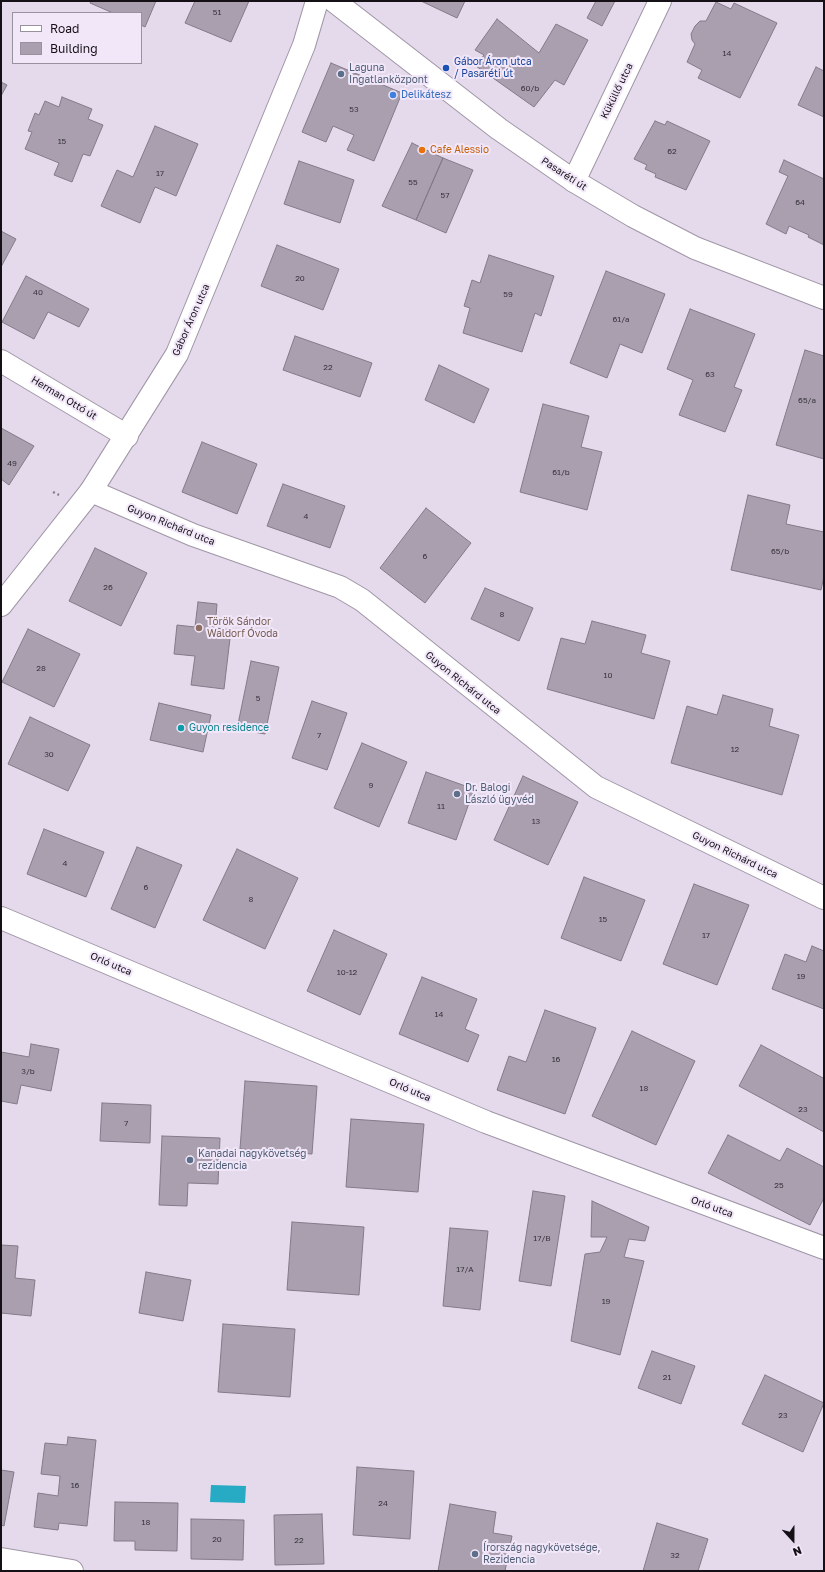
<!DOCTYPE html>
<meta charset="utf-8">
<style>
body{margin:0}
#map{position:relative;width:825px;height:1572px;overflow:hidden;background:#e5daec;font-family:"Golos Text",sans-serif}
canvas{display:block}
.frame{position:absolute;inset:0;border:2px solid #141016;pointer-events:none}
.legend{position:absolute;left:12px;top:12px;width:130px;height:52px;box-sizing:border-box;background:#f2e7f9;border:1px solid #99919e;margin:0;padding:5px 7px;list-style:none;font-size:12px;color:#141016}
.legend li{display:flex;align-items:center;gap:8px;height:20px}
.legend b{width:20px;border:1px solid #99919e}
.north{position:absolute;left:773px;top:1520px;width:40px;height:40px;-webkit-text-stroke:3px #f2e7f9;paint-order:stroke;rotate:159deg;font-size:11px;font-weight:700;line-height:16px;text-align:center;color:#141016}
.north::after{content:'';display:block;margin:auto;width:14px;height:18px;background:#141016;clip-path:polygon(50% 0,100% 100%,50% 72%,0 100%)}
</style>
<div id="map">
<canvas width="825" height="1572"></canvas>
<div class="frame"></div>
<ul class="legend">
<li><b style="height:5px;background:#fff"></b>Road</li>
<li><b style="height:11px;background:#a99faf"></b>Building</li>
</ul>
<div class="north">N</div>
</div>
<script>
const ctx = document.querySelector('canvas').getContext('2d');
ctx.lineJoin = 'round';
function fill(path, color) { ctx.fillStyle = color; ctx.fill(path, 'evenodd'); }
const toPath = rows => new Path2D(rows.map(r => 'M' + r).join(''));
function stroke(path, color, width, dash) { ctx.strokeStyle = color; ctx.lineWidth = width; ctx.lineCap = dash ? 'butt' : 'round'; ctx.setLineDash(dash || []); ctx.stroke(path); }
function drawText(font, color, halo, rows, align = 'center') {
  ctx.font = font + ' "Golos Text",sans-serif'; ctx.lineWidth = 4; ctx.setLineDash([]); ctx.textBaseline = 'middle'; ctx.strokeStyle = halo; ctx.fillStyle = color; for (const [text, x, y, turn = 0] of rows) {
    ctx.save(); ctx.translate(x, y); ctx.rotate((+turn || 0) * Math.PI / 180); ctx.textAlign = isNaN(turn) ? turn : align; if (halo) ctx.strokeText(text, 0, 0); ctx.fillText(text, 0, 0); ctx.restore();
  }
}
fill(toPath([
 [211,1485,246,1486,245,1503,210,1502]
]), '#27aac3');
const building = toPath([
 [91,1,156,1,145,27,141,25,141,13,113,13,90,3,91,1],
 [195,1,249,1,231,42,185,23,195,1],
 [421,1,465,1,457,18,421,1],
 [596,1,615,1,602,26,587,18,596,1],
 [716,2,731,9,734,3,777,23,740,98,698,78,702,70,687,62,695,44,692,40,691,34,695,26,700,21,706,21,716,2],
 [497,19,539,53,556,24,588,40,564,85,555,80,534,107,476,66,484,55,475,50,497,19],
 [331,63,402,93,374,161,347,150,354,135,333,126,326,142,302,132,331,63],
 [816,67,824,71,824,117,798,105,816,67],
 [1,82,7,85,1,96,1,82],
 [62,97,92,109,88,119,103,125,90,156,83,154,72,182,54,175,59,163,25,149,32,132,28,131,35,113,39,115,45,101,59,107,62,97],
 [655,121,665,125,667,121,710,141,686,190,655,177,656,174,645,169,647,165,634,159,655,121],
 [155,126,198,144,176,196,155,187,140,223,101,206,117,170,133,177,155,126],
 [412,143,443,158,416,220,382,206,412,143],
 [443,158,473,170,446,233,416,220,443,158],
 [784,160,824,179,824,245,808,237,809,235,789,226,786,234,766,224,788,176,779,172,784,160],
 [299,161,354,180,340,223,284,204,299,161],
 [1,231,16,239,1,267,1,231],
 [277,245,339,269,323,310,261,286,277,245],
 [489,255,554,276,541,316,535,313,522,352,463,333,470,308,464,306,472,280,480,283,489,255],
 [606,271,665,294,642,353,620,344,607,378,570,363,606,271],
 [26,276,89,309,79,327,48,312,34,339,2,322,26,276],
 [690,309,755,334,734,387,742,390,725,432,679,415,693,380,667,369,690,309],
 [295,336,372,363,360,397,283,370,295,336],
 [805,350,824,356,824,459,776,445,805,350],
 [439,365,489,389,474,423,425,400,439,365],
 [543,404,589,416,581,447,602,452,587,510,520,492,543,404],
 [1,428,34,446,9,485,1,479,1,428],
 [202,442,257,464,237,514,182,492,202,442],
 [283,484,345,506,330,548,267,526,283,484],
 [748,495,790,505,786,524,824,532,824,576,821,590,731,570,748,495],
 [426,508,471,543,425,603,380,568,426,508],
 [95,548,147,573,121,626,69,601,95,548],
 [485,588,533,608,519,641,471,619,485,588],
 [198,602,217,604,215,628,231,630,224,689,191,685,195,656,174,654,177,625,195,627,198,602],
 [592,621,646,635,641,653,670,661,654,719,547,689,561,638,585,644,592,621],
 [28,629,80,654,54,707,2,682,28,629],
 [251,661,279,667,265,734,237,729,251,661],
 [723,695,773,709,769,726,799,735,782,795,671,763,687,706,717,715,723,695],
 [312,701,347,713,327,770,292,758,312,701],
 [159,703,211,715,203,752,150,740,159,703],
 [30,717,90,745,68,791,8,764,30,717],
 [362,743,407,762,379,827,334,808,362,743],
 [426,772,474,789,456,840,408,823,426,772],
 [523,776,578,802,548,865,494,840,523,776],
 [44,829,104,852,86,897,27,874,44,829],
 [137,847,182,865,155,928,111,909,137,847],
 [237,849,298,878,265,949,203,920,237,849],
 [584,877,645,900,621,961,561,938,584,877],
 [694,884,749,905,717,985,663,964,694,884],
 [334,930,387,954,360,1015,307,991,334,930],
 [812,946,824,951,824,1009,772,989,785,954,806,962,812,946],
 [422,977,477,999,465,1029,479,1035,468,1062,399,1034,422,977],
 [545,1010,596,1028,565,1114,497,1090,509,1056,526,1062,545,1010],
 [632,1031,695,1061,656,1145,592,1116,632,1031],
 [31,1044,59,1049,51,1091,21,1085,17,1104,1,1101,1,1052,29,1057,31,1044],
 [761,1045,823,1078,824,1076,824,1132,739,1086,761,1045],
 [245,1081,317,1086,312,1154,240,1149,245,1081],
 [102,1103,151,1105,150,1143,100,1141,102,1103],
 [351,1119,424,1124,418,1192,346,1187,351,1119],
 [728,1135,780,1161,787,1148,824,1167,824,1198,810,1225,708,1173,728,1135],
 [162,1136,220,1138,218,1184,188,1183,187,1206,159,1205,162,1136],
 [533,1191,565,1196,551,1286,519,1281,533,1191],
 [592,1201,649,1227,645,1241,629,1239,624,1257,644,1261,620,1355,571,1341,585,1254,600,1252,607,1237,591,1237,592,1201],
 [292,1222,364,1227,359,1295,287,1290,292,1222],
 [450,1228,488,1231,480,1310,443,1306,450,1228],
 [1,1245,18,1246,15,1278,35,1280,31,1316,1,1313,1,1245],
 [146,1272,191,1280,183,1321,139,1313,146,1272],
 [223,1324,295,1329,290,1397,218,1392,223,1324],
 [652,1351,695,1366,681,1404,638,1388,652,1351],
 [765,1375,824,1403,803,1452,742,1424,765,1375],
 [68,1437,96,1440,87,1526,59,1523,58,1530,34,1527,38,1493,58,1496,60,1476,41,1474,45,1443,67,1445,68,1437],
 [357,1467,414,1471,410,1539,353,1535,357,1467],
 [1,1470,14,1472,4,1526,1,1525,1,1470],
 [115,1502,178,1503,177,1551,135,1550,135,1541,114,1541,115,1502],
 [450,1504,496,1512,493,1533,512,1536,505,1571,438,1571,450,1504],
 [322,1514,324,1564,275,1565,274,1515,322,1514],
 [191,1519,244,1520,243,1560,191,1559,191,1519],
 [657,1523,708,1539,698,1571,643,1571,657,1523]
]);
fill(building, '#a99faf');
stroke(building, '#837a89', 1);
const minor = toPath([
 [574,181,660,1],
 [1,361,127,436],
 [91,491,193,535,340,587,362,600,596,787,824,898],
 [1,918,486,1122,824,1248],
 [1,1559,72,1571]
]);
const tertiary = toPath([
 [334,1,499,129,574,181,633,216,695,248,824,298],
 [1,605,91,491,177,354,304,45,317,1]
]);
stroke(minor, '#a096a6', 24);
stroke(tertiary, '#a096a6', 24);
stroke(toPath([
 [53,492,59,495]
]), '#857d8a', 2.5, [2, 3]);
stroke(minor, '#fff', 22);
stroke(tertiary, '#fff', 22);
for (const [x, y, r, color] of [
 [446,68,4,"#1a4fb4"],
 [341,74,4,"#5c6f8a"],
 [393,95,4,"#3f7fe0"],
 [422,150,4,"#e8710a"],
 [199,628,4,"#8d6e63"],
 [181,728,4,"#0f9aa8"],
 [457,794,4,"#5c6f8a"],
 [190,1160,4,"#5c6f8a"],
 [475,1554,4,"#5c6f8a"]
]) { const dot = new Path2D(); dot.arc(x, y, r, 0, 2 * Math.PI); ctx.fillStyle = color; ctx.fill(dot); stroke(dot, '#f2e7f9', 1.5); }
drawText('8px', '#39343c', null, [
 ["51",217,12],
 ["14",727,53],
 ["60/b",530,88],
 ["53",354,109],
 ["15",62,141],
 ["62",672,151],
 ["17",160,173],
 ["55",413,182],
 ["57",445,195],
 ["64",800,202],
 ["20",300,278],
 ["40",38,292],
 ["59",508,294],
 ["61/a",621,319],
 ["22",328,367],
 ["63",710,374],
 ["65/a",807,400],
 ["49",12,463],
 ["61/b",561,472],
 ["4",306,516],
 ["65/b",780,551],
 ["6",425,556],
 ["26",108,587],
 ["8",502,614],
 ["28",41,668],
 ["10",608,675],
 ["5",258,698],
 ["7",319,735],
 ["12",735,749],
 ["30",49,754],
 ["9",371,785],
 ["11",441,806],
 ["13",536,821],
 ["4",65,863],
 ["6",146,887],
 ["8",251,899],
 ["15",603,919],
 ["17",706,935],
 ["10-12",347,972],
 ["19",801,976],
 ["14",439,1014],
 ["16",556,1059],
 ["3/b",28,1071],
 ["18",644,1088],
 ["23",803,1109],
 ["7",126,1123],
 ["25",779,1185],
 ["17/B",542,1238],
 ["17/A",465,1269],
 ["19",606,1301],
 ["21",667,1377],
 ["23",783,1415],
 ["16",75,1485],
 ["24",383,1503],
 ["18",146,1522],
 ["20",217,1539],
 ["22",299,1540],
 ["32",675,1555]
]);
drawText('10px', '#164399', '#f2e7f9', [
 ["Gábor Áron utca",454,62],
 ["/ Pasaréti út",454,74]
], 'left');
drawText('10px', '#4e5e75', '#f2e7f9', [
 ["Laguna",349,68],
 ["Ingatlanközpont",349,80],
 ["Dr. Balogi",465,788],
 ["László ügyvéd",465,800],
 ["Kanadai nagykövetség",198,1154],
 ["rezidencia",198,1166],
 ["Írország nagykövetsége,",483,1548],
 ["Rezidencia",483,1560]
], 'left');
drawText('10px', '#141016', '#f2e7f9', [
 ["Küküllő utca",617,91,-64],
 ["Pasaréti út",564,174,33],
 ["Gábor Áron utca",191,320,-66],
 ["Herman Ottó út",64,398,31],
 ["Guyon Richárd utca",171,525,22],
 ["Guyon Richárd utca",463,683,39],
 ["Guyon Richárd utca",735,855,26],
 ["Orló utca",111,964,23],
 ["Orló utca",410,1090,23],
 ["Orló utca",712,1207,20]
]);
drawText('10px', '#366cbe', '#f2e7f9', [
 ["Delikátesz",401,95]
], 'left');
drawText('10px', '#c56008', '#f2e7f9', [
 ["Cafe Alessio",430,150]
], 'left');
drawText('10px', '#785e54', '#f2e7f9', [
 ["Török Sándor",207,622],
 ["Waldorf Óvoda",207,634]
], 'left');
drawText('10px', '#0d838f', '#f2e7f9', [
 ["Guyon residence",189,728]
], 'left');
</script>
